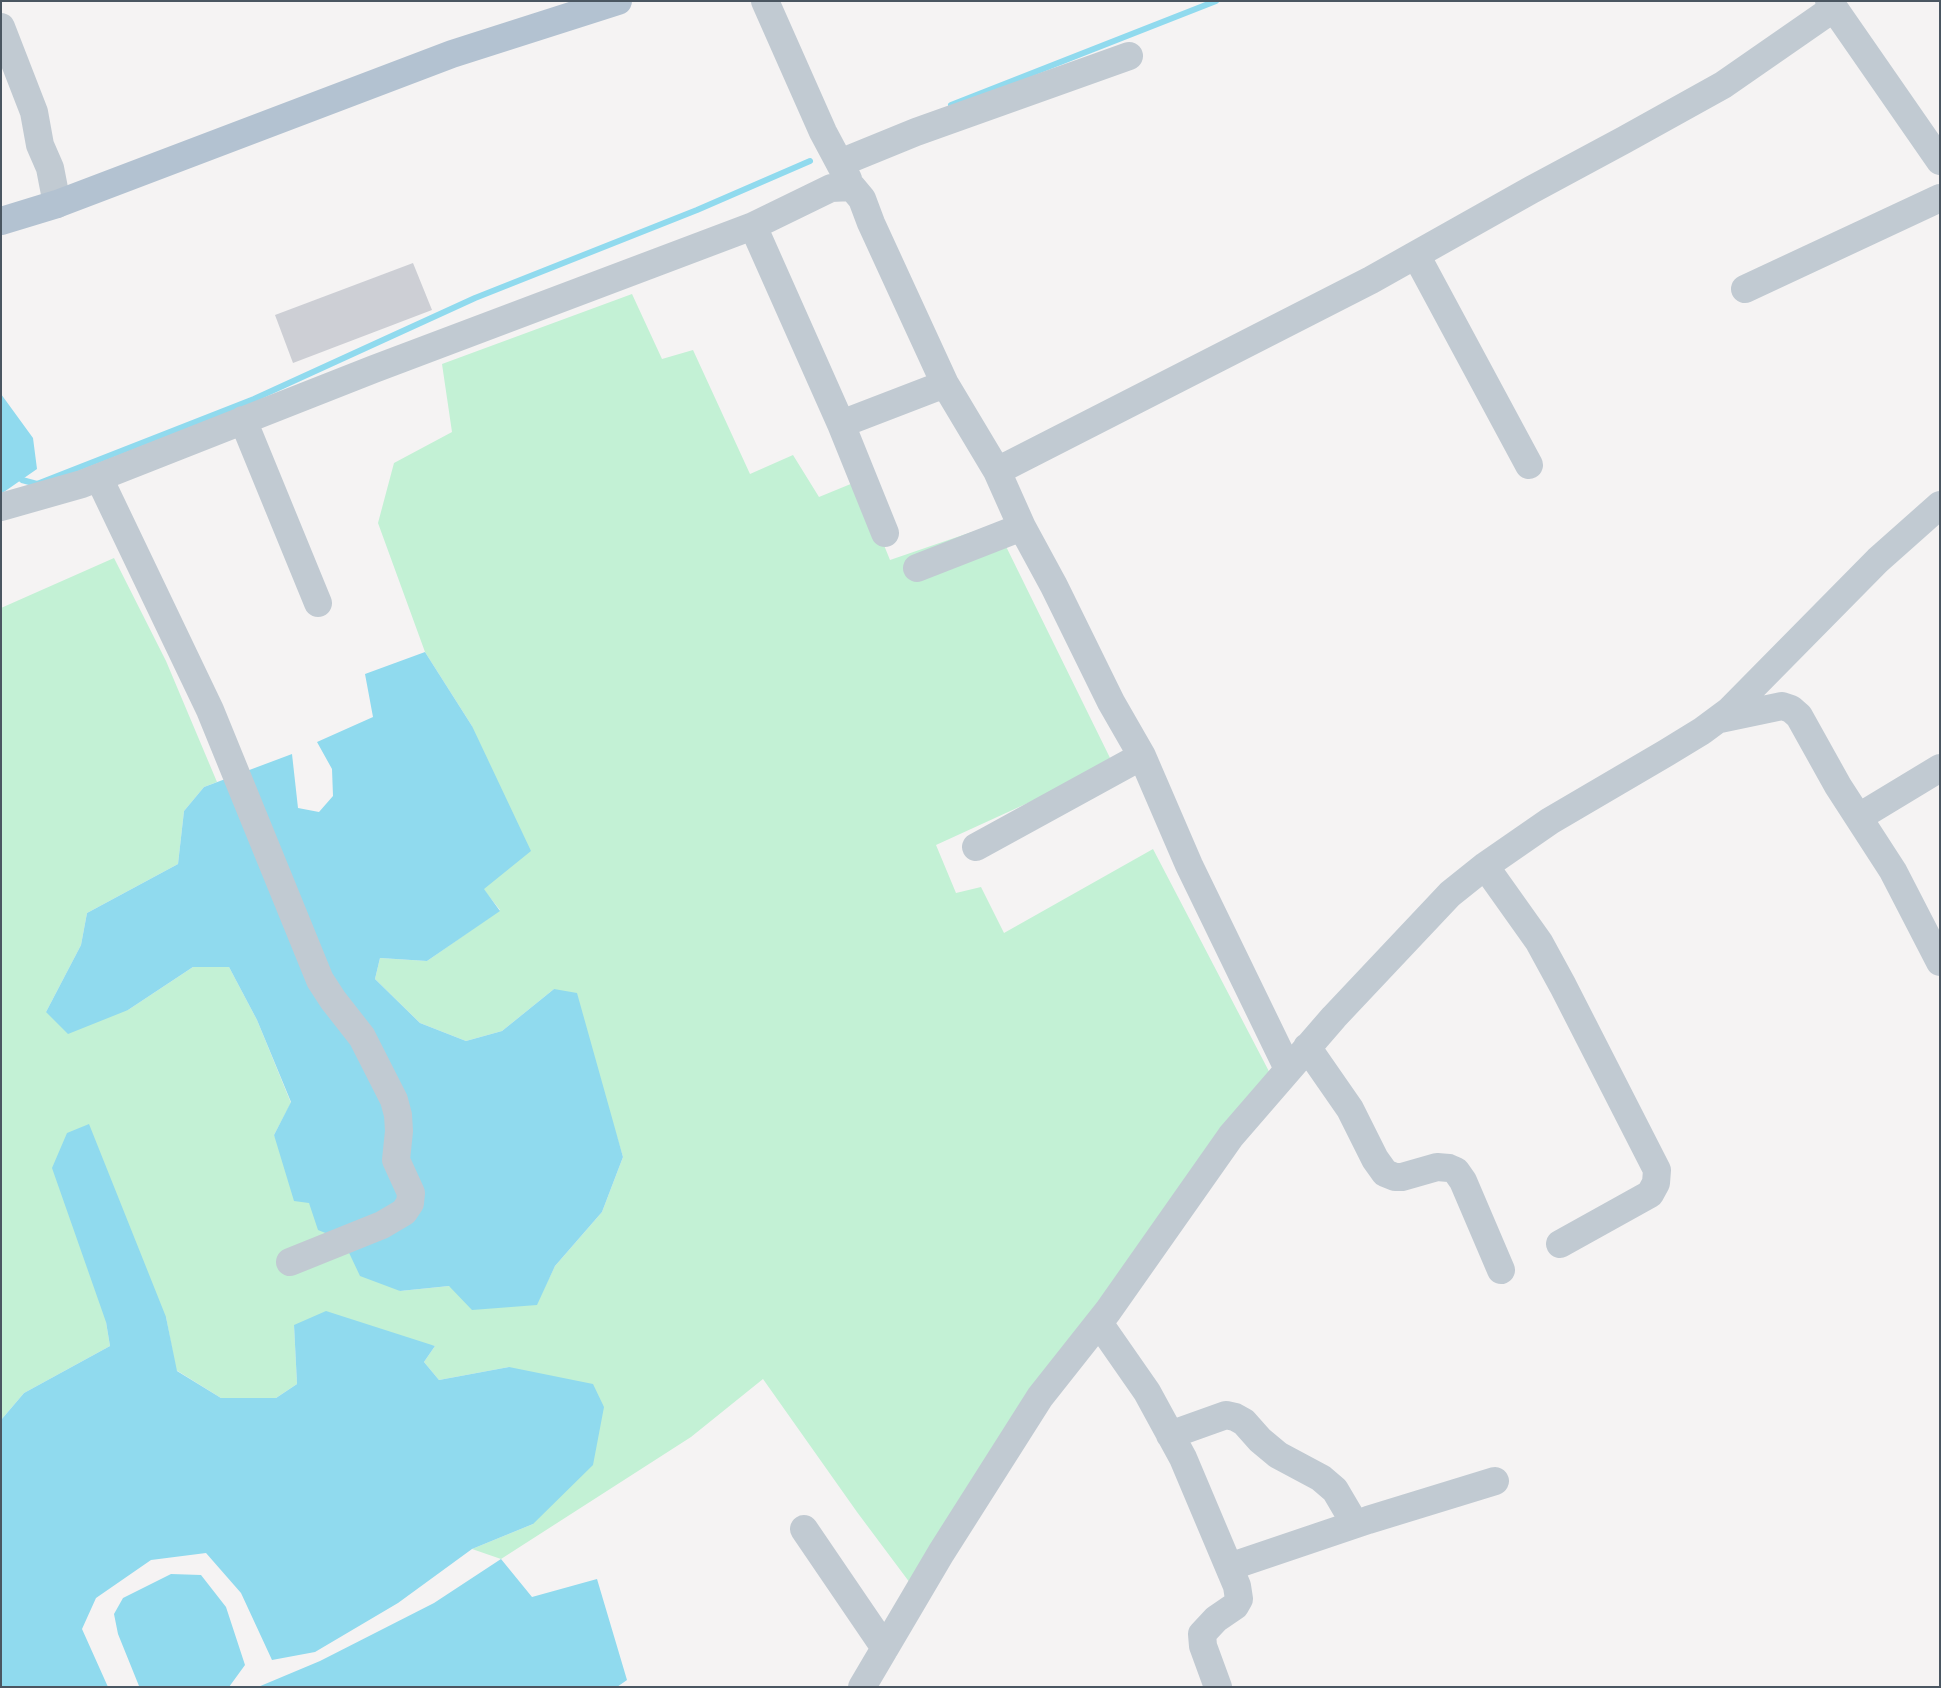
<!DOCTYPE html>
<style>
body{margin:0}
#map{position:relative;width:1941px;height:1688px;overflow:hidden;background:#f5f3f3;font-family:"PT Sans Narrow",sans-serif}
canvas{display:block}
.frame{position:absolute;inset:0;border:2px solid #4a5661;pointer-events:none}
</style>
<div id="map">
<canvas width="1941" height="1688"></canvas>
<div class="frame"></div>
</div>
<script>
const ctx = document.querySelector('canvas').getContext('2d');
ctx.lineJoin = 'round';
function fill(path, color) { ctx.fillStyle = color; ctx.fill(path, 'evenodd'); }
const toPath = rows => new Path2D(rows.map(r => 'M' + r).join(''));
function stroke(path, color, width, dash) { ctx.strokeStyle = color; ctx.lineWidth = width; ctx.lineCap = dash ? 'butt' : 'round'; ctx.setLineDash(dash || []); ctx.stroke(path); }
fill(toPath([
 [632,294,662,359,693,350,750,474,793,455,819,497,858,481,890,560,995,524,1113,764,936,845,956,893,981,887,1004,933,1153,849,1274,1081,913,1587,857,1512,763,1379,691,1437,501,1559,472,1549,533,1524,509,1367,439,1380,424,1362,435,1346,294,1325,297,1384,276,1398,221,1398,176,1370,166,1317,106,1322,110,1346,24,1393,1,1420,1,608,114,558,166,661,217,782,204,787,184,811,178,864,87,913,81,945,46,1012,128,1010,193,967,229,967,257,1020,291,1103,274,1135,309,1203,343,1240,400,1291,449,1286,536,1305,555,1266,602,1212,623,1157,600,1082,554,989,502,1031,466,1041,420,1023,375,979,380,958,427,961,500,910,484,890,472,726,425,652,378,523,394,463,452,432,442,364]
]), '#c3f1d5');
fill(toPath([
 [1,394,33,438,37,469,1,494],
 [425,652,472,726,531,851,484,889,500,911,427,961,380,958,375,979,420,1023,466,1041,502,1031,554,989,577,993,623,1157,602,1212,555,1266,537,1305,472,1310,449,1286,400,1291,360,1276,343,1240,318,1230,309,1203,294,1201,274,1135,291,1102,257,1020,229,967,193,967,128,1010,68,1034,46,1012,81,945,87,913,178,864,184,811,204,787,292,754,298,808,319,812,333,796,332,769,317,742,373,717,365,674],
 [89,1124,166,1317,177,1371,221,1398,276,1398,297,1384,294,1325,326,1311,435,1346,424,1362,439,1380,509,1367,593,1384,604,1407,593,1465,533,1524,472,1549,398,1603,315,1652,272,1660,241,1593,206,1553,151,1560,96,1598,82,1629,108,1687,1,1687,1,1420,24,1393,110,1346,106,1322,52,1168,67,1133],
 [501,1559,532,1597,597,1579,627,1680,617,1687,258,1687,320,1661,434,1603],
 [171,1574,201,1575,226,1607,245,1665,229,1687,139,1686,118,1634,114,1614,123,1598]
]), '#90daee');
stroke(toPath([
 [951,105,1216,1],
 [22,480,37,484,254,399,475,298,697,210,810,161]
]), '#90daee', 6);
fill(toPath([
 [413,263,432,310,293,363,275,315]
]), '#cdcfd5');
stroke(toPath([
 [765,1,823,132,848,179],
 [1829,1,1940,161],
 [1,27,34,112,40,145,50,168,57,204],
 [840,163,916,132,1129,56],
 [753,226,841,424,885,533],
 [1416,255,1529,465],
 [1745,289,1940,198],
 [243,420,318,603],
 [841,424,945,384],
 [997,471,1371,280,1531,190,1624,140,1723,85,1834,8],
 [99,478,210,710,320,980,333,1000,362,1037,394,1100,398,1115,399,1131,396,1160,411,1193,410,1203,404,1212,382,1225,290,1262],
 [1,507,82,484,374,369,753,226,831,188,852,187,862,199,871,223,945,384,997,471,1022,527,1054,586,1111,702,1142,756,1189,865,1288,1069],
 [917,568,1022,527],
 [1720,719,1782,706,1791,709,1799,716,1838,786,1893,871,1940,962],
 [1859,817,1940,768],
 [976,847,1142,756],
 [1485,866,1539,942,1563,986,1657,1170,1656,1183,1650,1194,1560,1244],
 [1307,1047,1350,1109,1375,1159,1385,1173,1395,1177,1402,1177,1437,1167,1449,1168,1456,1171,1463,1181,1501,1270],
 [1099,1323,1147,1392,1183,1458,1237,1586,1239,1599,1235,1606,1216,1619,1202,1634,1203,1646,1218,1687],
 [1170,1435,1226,1415,1235,1417,1244,1422,1260,1440,1278,1455,1321,1478,1335,1490,1355,1524],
 [804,1529,885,1648],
 [1229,1567,1368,1520,1495,1481],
 [862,1687,941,1553,1040,1397,1108,1311,1231,1136,1334,1017,1450,894,1485,866,1550,821,1666,753,1702,731,1729,711,1878,560,1940,505]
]), '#c1cad2', 28);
stroke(toPath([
 [1,221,57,204,452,54,618,1]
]), '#b3c2d1', 28);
</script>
